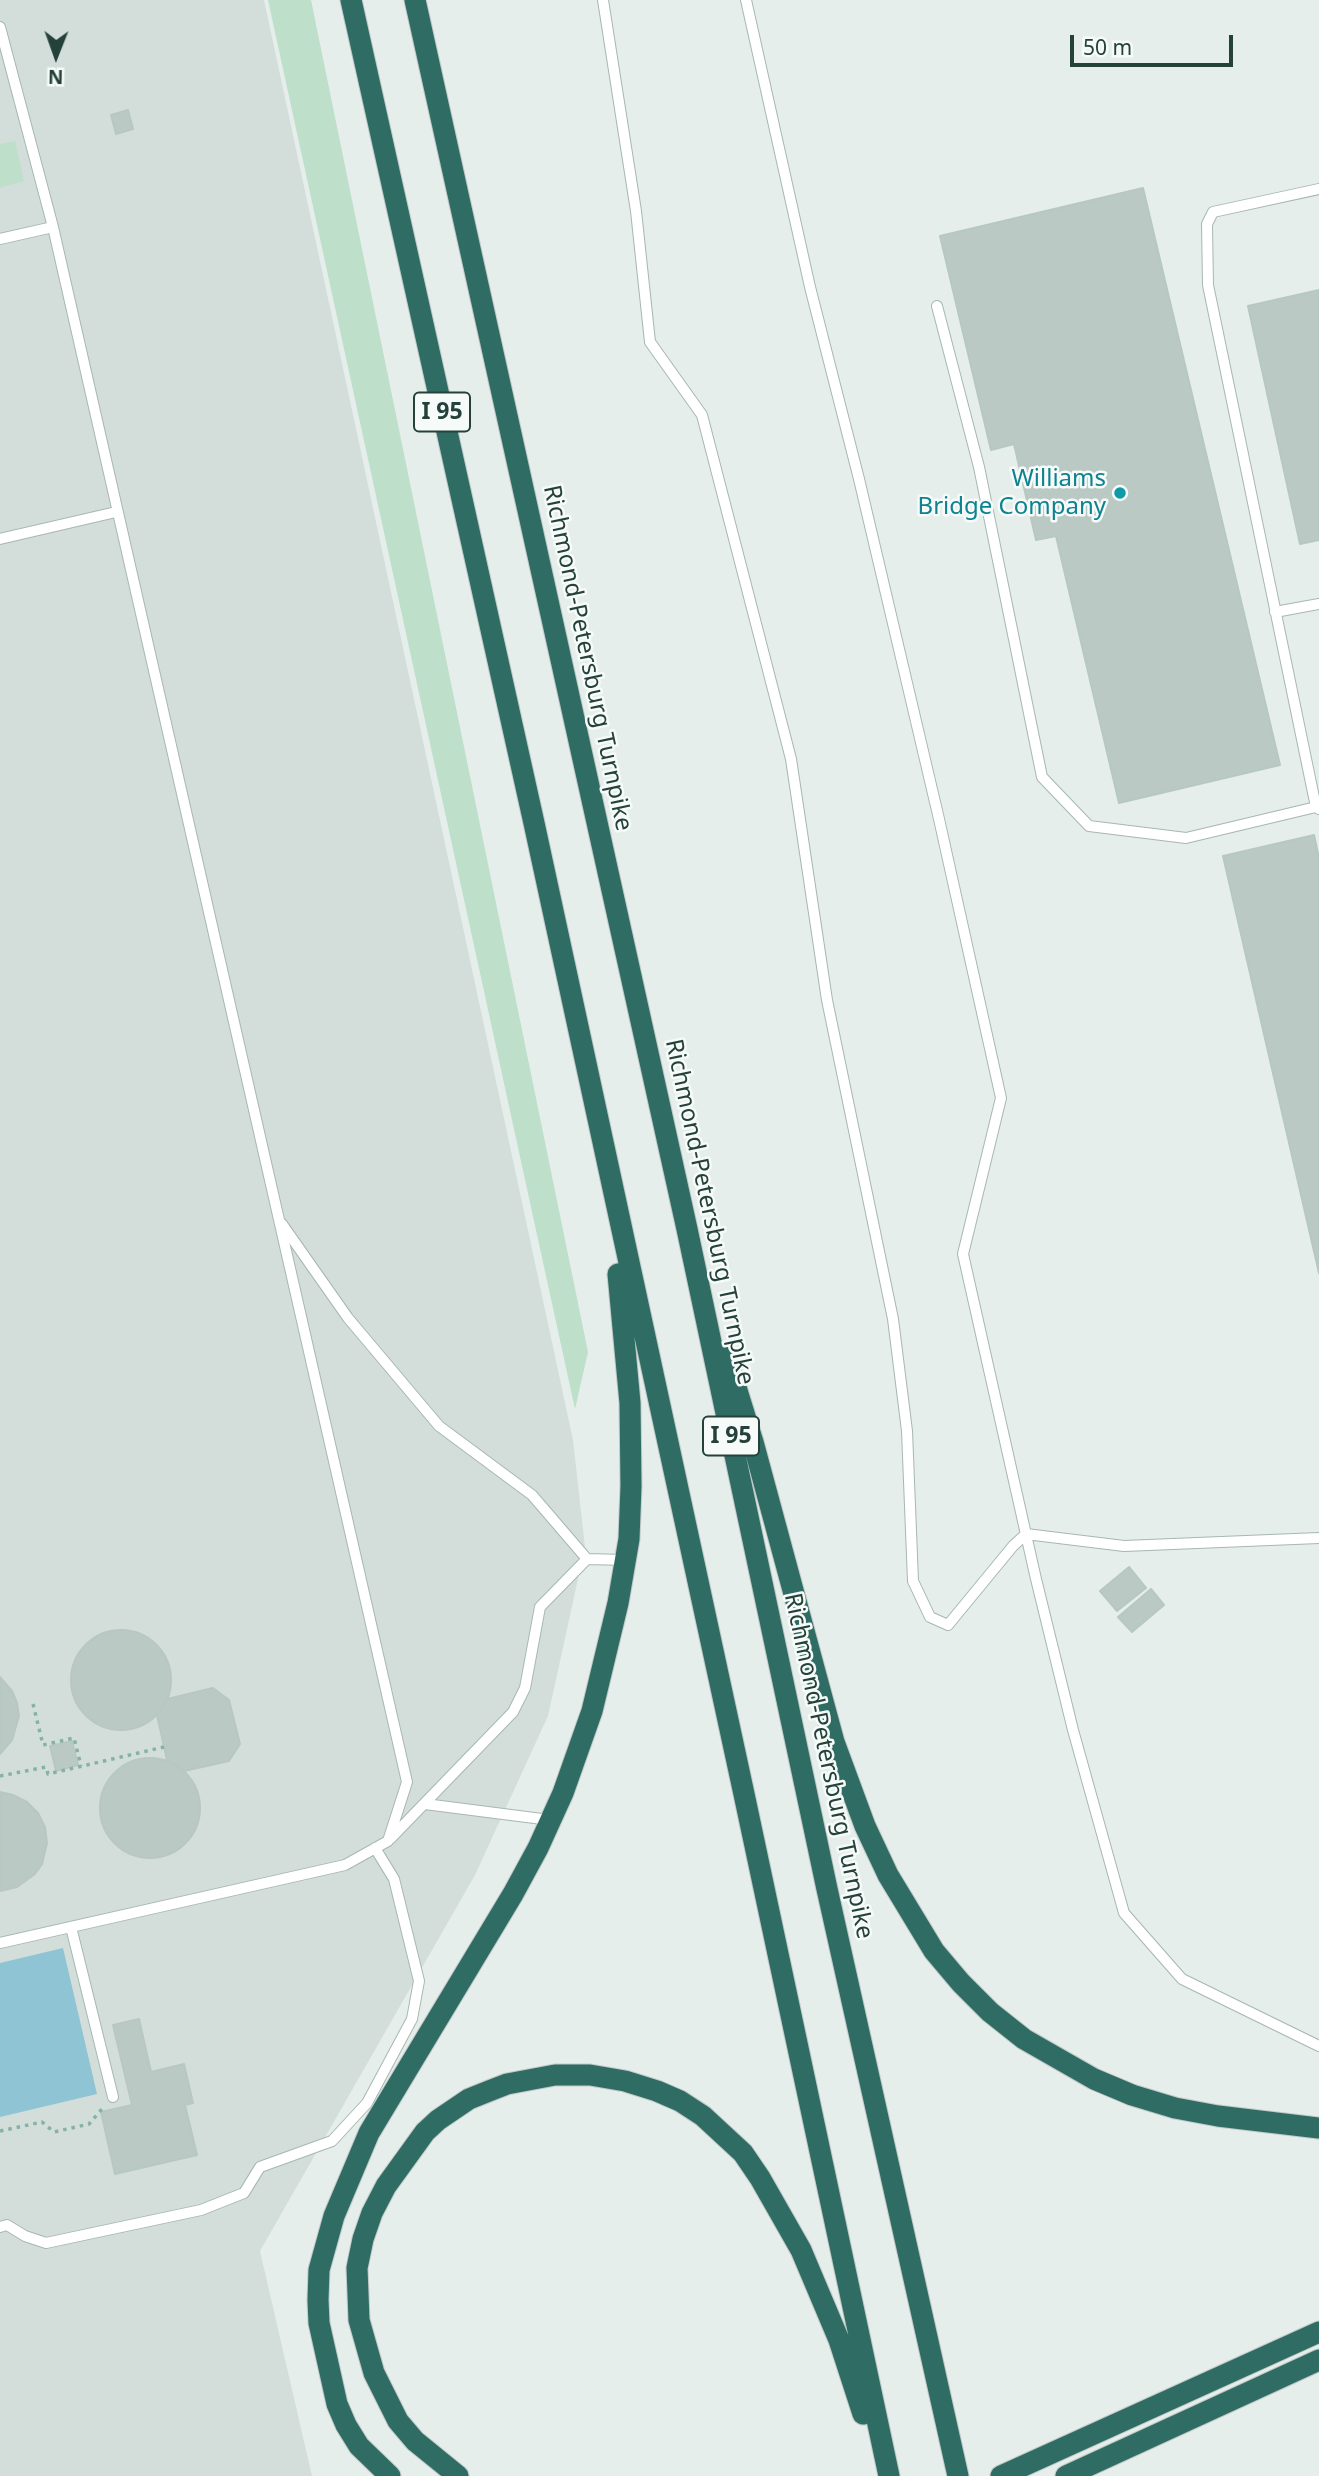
<!DOCTYPE html>
<style>
body{margin:0}
#map{position:relative;width:1319px;height:2476px;overflow:hidden;background:#e5eeeb;font-family:"Noto Sans",sans-serif}
canvas{display:block}
.north{position:absolute;left:21px;top:21px;width:70px;height:70px;-webkit-text-stroke:5px #f6faf8;paint-order:stroke;rotate:181deg;font-size:19px;font-weight:700;line-height:28px;text-align:center;color:#24413a}
.north::after{content:'';display:block;margin:auto;width:24px;height:32px;background:#24413a;clip-path:polygon(50% 0,100% 100%,50% 72%,0 100%)}
.scale{position:absolute;left:1070px;top:35px;width:163px;height:32px;box-sizing:border-box;border:4px solid #24413a;border-top:0;padding-left:9px;font-size:21px;line-height:24px;white-space:nowrap;color:#24413a;-webkit-text-stroke:5px #f6faf8;paint-order:stroke}
</style>
<div id="map">
<canvas width="1319" height="2476"></canvas>
<div class="north">N</div>
<div class="scale">50 m</div>
</div>
<script>
const ctx = document.querySelector('canvas').getContext('2d');
ctx.lineJoin = 'round';
function fill(path, color) { ctx.fillStyle = color; ctx.fill(path, 'evenodd'); }
const toPath = rows => new Path2D(rows.map(r => 'M' + r).join(''));
function stroke(path, color, width, dash) { ctx.strokeStyle = color; ctx.lineWidth = width; ctx.lineCap = dash ? 'butt' : 'round'; ctx.setLineDash(dash || []); ctx.stroke(path); }
function drawText(font, color, halo, rows, align = 'center') {
  ctx.font = font + ' "Noto Sans",sans-serif'; ctx.lineWidth = 5; ctx.setLineDash([]); ctx.textBaseline = 'middle'; ctx.strokeStyle = halo; ctx.fillStyle = color; for (const [text, x, y, turn = 0] of rows) {
    ctx.save(); ctx.translate(x, y); ctx.rotate((+turn || 0) * Math.PI / 180); ctx.textAlign = isNaN(turn) ? turn : align; if (halo) ctx.strokeText(text, 0, 0); ctx.fillText(text, 0, 0); ctx.restore();
  }
}
fill(toPath([
 [0,0,264,0,573,1440,585,1547,548,1716,475,1875,260,2251,312,2476,0,2476]
]), '#d3deda');
fill(toPath([
 [268,0,311,0,588,1352,575,1409],
 [15,141,24,181,0,188,0,144]
]), '#bedfc9');
fill(toPath([
 [63,1948,97,2094,0,2117,0,1963]
]), '#8ec4d3');
const building = toPath([
 [128,110,133,129,116,134,111,115,128,110],
 [1143,188,1280,765,1119,803,1056,536,1036,540,1014,444,991,450,940,236,1143,188],
 [1319,290,1319,540,1300,544,1248,306,1319,290],
 [1314,835,1319,858,1319,1273,1223,856,1314,835],
 [1129,1567,1146,1588,1117,1611,1100,1591,1129,1567],
 [1151,1589,1164,1605,1132,1632,1118,1617,1151,1589],
 '71 1680a50 50 0 1 1 100 0a50 50 0 1 1-100 0Z',
 [0,1677,12,1691,17,1703,19,1716,12,1740,0,1754,0,1677],
 [213,1688,229,1700,240,1744,229,1761,184,1771,167,1760,157,1715,167,1699,213,1688],
 [72,1741,78,1765,56,1771,50,1746,72,1741],
 '100 1808a50 50 0 1 1 100 0a50 50 0 1 1-100 0Z',
 [0,1792,13,1795,27,1802,38,1813,45,1827,47,1843,42,1864,35,1874,17,1887,0,1891,0,1792],
 [139,2019,151,2072,184,2064,193,2103,185,2105,197,2155,115,2174,101,2112,132,2105,113,2025,139,2019]
]);
fill(building, '#bac9c4');
stroke(building, '#b7c8c2', 2);
const service = toPath([
 [603,0,636,211,650,342,702,415,791,759,827,1000,893,1319,907,1431,913,1581,930,1617,948,1625,1013,1546,1026,1534,1124,1546,1319,1538],
 [746,0,810,287,859,479,939,819,1001,1098,963,1254,1036,1579,1073,1730,1124,1913,1182,1979,1319,2046],
 [0,27,53,227,407,1782,388,1841,345,1865,0,1943],
 [0,239,53,227],
 [937,306,979,467,1042,777,1089,826,1186,838,1316,807,1319,809],
 [0,539,116,512],
 [1275,612,1319,604],
 [1316,807,1208,285,1207,224,1213,212,1319,189],
 [282,1224,348,1318,439,1426,532,1495,587,1559],
 [425,1804,550,1820],
 [390,1839,513,1712,525,1688,540,1607,587,1559,625,1560],
 [71,1927,113,2097],
 [0,2227,7,2225,25,2236,46,2243,201,2210,244,2193,260,2167,332,2141,367,2103,412,2019,419,1981,394,1879,375,1848]
]);
const motorway = toPath([
 [351,0,534,823,744,1794,889,2476],
 [415,0,687,1229,827,1889,958,2476],
 [726,1355,753,1442,834,1742,865,1826,888,1875,934,1951,961,1983,990,2012,1024,2039,1094,2079,1132,2095,1175,2108,1218,2116,1319,2128],
 [390,2476,359,2446,346,2425,337,2404,319,2323,318,2300,319,2270,334,2216,369,2133,513,1894,538,1848,563,1793,592,1711,618,1603,629,1539,631,1486,630,1403,618,1274],
 [458,2476,415,2441,398,2421,374,2373,359,2320,357,2268,363,2239,372,2213,386,2186,425,2132,438,2120,469,2099,489,2091,507,2084,555,2075,590,2075,625,2081,657,2091,680,2101,703,2116,743,2153,760,2178,801,2250,839,2340,863,2414],
 [1001,2476,1319,2332],
 [1066,2476,1319,2360]
]);
stroke(service, '#a7b7b2', 12);
stroke(motorway, '#c2cac8', 23);
stroke(toPath([
 [33,1704,43,1745,74,1738,81,1766],
 [0,1776,46,1767,48,1774,164,1747],
 [0,2131,42,2122,54,2132,89,2124,102,2109]
]), '#86b2a6', 3.5, [3.5, 5]);
stroke(service, '#fff', 10);
stroke(motorway, '#2f6d64', 21);
for (const [x, y, r, color] of [
 [1120,493,7,"#0f9aa8"]
]) { const dot = new Path2D(); dot.arc(x, y, r, 0, 2 * Math.PI); ctx.fillStyle = color; ctx.fill(dot); stroke(dot, '#f6faf8', 2.5); }
for (const [x, y, w] of [
 [442,412,56],
 [731,1436,56]
]) { const box = new Path2D(); box.roundRect(x - w / 2, y - 19.5, w, 39, 5); ctx.fillStyle = '#f6faf8'; ctx.fill(box); stroke(box, '#24413a', 2); }
drawText('bold 23px', '#24413a', null, [
 ["I 95",442,412],
 ["I 95",731,1436]
]);
drawText('24px', '#0d838f', '#f6faf8', [
 ["Williams",1106,479],
 ["Bridge Company",1106,507]
], 'right');
drawText('24px', '#24413a', '#f6faf8', [
 ["Richmond-Petersburg Turnpike",587,658,78],
 ["Richmond-Petersburg Turnpike",709,1212,78],
 ["Richmond-Petersburg Turnpike",828,1766,78]
]);
</script>
